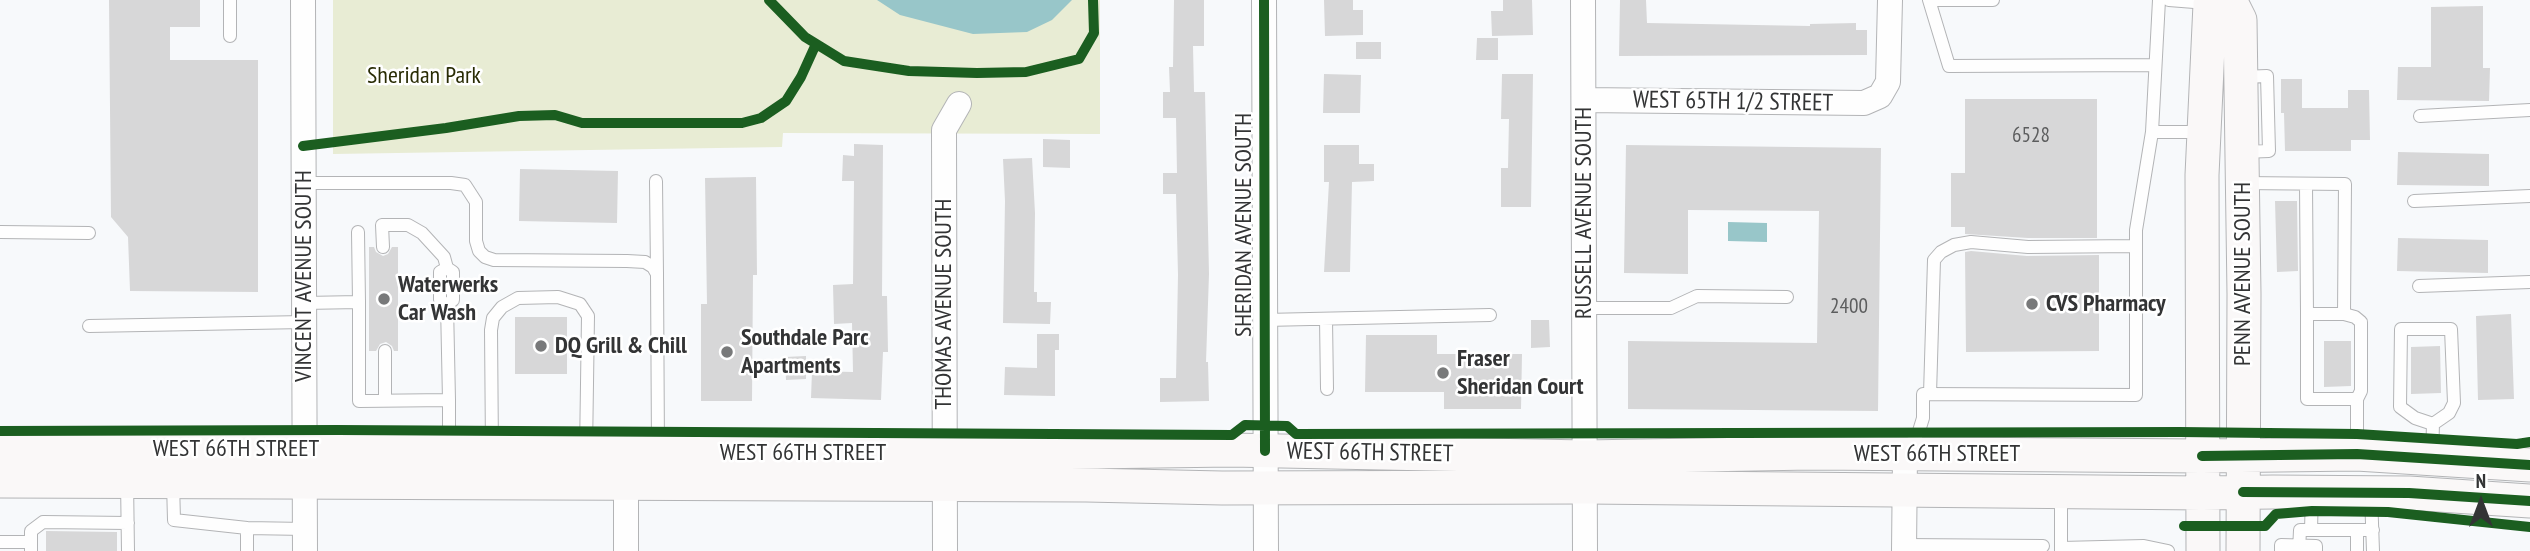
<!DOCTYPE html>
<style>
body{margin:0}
#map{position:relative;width:2530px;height:551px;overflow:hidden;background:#f7f9fb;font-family:"PT Sans Narrow",sans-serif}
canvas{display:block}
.north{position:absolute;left:2446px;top:467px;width:70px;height:70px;-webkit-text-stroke:5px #fff;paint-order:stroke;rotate:0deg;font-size:19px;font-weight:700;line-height:28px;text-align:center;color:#333435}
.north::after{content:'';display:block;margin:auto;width:24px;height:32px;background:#333435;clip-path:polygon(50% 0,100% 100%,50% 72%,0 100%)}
</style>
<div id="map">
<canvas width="2530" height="551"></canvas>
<div class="north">N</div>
</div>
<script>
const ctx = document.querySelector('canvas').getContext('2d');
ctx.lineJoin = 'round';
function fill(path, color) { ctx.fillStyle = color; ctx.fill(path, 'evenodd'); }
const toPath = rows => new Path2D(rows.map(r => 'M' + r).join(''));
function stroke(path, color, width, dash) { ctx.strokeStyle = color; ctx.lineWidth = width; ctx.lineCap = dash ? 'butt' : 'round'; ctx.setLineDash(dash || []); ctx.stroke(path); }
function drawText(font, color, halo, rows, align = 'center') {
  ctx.font = font + ' "PT Sans Narrow",sans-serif'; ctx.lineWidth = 5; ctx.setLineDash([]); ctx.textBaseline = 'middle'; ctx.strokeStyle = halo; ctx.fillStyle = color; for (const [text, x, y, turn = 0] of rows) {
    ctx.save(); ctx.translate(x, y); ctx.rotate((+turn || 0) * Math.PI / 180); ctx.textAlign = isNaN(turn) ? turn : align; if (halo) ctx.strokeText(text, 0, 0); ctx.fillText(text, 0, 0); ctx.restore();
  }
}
fill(toPath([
 [333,0,1100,0,1100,134,783,133,782,147,333,154]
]), '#e8ecd4');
fill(toPath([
 [877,0,1072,0,1052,20,1027,32,973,34,900,15],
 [1728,222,1767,223,1767,242,1728,241]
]), '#98c6c9');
fill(toPath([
 [109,0,200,0,200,27,170,27,170,60,258,60,258,292,130,291,128,237,111,217],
 [1174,0,1204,0,1204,46,1193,46,1194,92,1205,92,1209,274,1206,362,1208,362,1209,401,1160,402,1160,378,1176,378,1178,275,1176,194,1163,194,1163,173,1177,173,1176,118,1163,118,1163,92,1170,92,1169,67,1173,67],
 [1324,0,1353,0,1353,10,1363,10,1363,35,1325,36],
 [1503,0,1532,0,1533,35,1492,36,1491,11,1503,11],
 [1620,0,1646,0,1647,23,1810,26,1810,24,1856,23,1856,30,1867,30,1867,55,1619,56],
 [2483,6,2483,68,2490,68,2489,101,2397,100,2398,67,2431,67,2431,7],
 [1477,38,1498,38,1498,60,1476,60],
 [1356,42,1381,42,1381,59,1356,59],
 [1324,74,1361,75,1360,113,1323,113],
 [1502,74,1533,74,1531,207,1501,207,1501,168,1508,168,1509,119,1501,119],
 [2281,79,2302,79,2302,108,2348,108,2348,90,2369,90,2370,140,2351,140,2351,151,2285,151,2284,113,2281,113],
 [1965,99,2097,99,2097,238,2028,238,1965,234,1965,227,1951,227,1951,173,1965,173],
 [1043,139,1070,140,1070,168,1043,167],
 [854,144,883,145,882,296,887,296,888,352,883,352,881,400,811,398,812,371,853,372,852,323,834,324,833,285,853,284,854,181,842,181,843,155,854,156],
 [1324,145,1359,145,1359,164,1374,164,1374,181,1352,182,1350,272,1324,272,1329,182,1324,182],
 [1626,145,1881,148,1878,411,1628,409,1628,341,1817,343,1819,211,1688,210,1688,274,1624,273],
 [2398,152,2489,154,2489,186,2397,185],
 [1032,158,1035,213,1034,292,1037,292,1037,302,1051,302,1050,324,1003,323,1005,201,1003,159],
 [520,169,618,171,617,223,519,221],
 [756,177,757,275,753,275,752,401,701,401,701,304,707,304,705,178],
 [2275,201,2297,201,2298,271,2277,272],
 [2398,238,2488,240,2488,273,2397,271],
 [369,247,374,247,376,252,383,256,388,254,392,247,398,247,398,351,394,351,392,346,386,342,380,344,376,351,369,351],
 [1971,251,2027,256,2099,255,2099,351,1966,352,1965,252],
 [2511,314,2514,399,2478,400,2476,316],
 [515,317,567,317,567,374,515,374],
 [1531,320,1549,320,1550,347,1531,348],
 [1037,334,1059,334,1059,350,1055,350,1055,396,1004,395,1005,367,1037,368],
 [1366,335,1437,335,1437,354,1522,354,1521,409,1444,409,1444,392,1365,392],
 [2324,341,2351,341,2351,386,2324,387],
 [2440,346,2441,393,2411,394,2411,347],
 [806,356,806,379,786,380,785,357],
 [46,531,117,532,117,551,46,551]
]), '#d7d7d8');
const service = toPath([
 [1929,0,1949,66,2154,65],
 [1929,0,1993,0],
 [2169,0,2207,3],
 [230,36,230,0],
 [2241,77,2267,76,2269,151,2242,152],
 [2420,116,2530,110],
 [2152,132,2204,132],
 [656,181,657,274],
 [303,183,451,183,465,185,476,202,476,241,479,251,485,257,494,260,627,261,645,262,653,267,657,274,658,450],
 [2242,183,2345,184,2344,314,2307,314,2307,399,2357,399,2357,452],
 [2306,184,2307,314],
 [2414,201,2530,196],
 [0,232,89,233],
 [358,232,359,302],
 [383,247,382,225,408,225,422,233,444,257,447,268,440,272,440,300,447,305],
 [447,268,453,272,453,300,447,305,449,400],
 [2419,286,2530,282],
 [304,303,359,302,359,401,449,400,449,448],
 [1584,308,1671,308,1697,296,1787,297],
 [2344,314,2355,317,2361,322,2361,391,2357,399],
 [1326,319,1327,389],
 [1265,320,1490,315],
 [89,326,304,322],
 [2401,329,2451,329,2454,403,2449,413,2433,424,2415,418,2400,407,2401,329],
 [385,351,385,400],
 [1930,394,1934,260,1941,252,1954,245,1971,242,2028,247,2136,246],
 [1908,449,1919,431,1923,418,1923,394,2136,395,2136,230,2152,132,2159,0],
 [492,450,491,330,493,318,502,307,518,298,558,297,580,304,588,316,586,451],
 [2432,458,2433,424],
 [127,481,128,551],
 [173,483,174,520,247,528,247,551],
 [2371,495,2373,551],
 [247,528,305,529],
 [2311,530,2312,492],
 [2357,530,2357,550],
 [0,542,31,542],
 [1904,545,2043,546],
 [2061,548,2144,546,2168,551],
 [31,551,31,531,43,522,128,523],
 [2061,551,2061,492],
 [2281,551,2281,545,2316,546,2316,551],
 [2299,551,2300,530,2373,530]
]);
const minor = toPath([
 [303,0,305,551],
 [1264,0,1266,551],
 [1583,0,1585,551],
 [1584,100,1864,103,1880,96,1888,82,1890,0],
 [626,467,626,551],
 [945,551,944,130,959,104],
 [1904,551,1905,454]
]);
const secondary = toPath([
 [2230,0,2240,20,2244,294,2243,551],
 [0,448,945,454,1231,450,1585,457,1811,453,2202,456,2357,454,2530,465],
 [0,481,1086,485,1222,488,1585,487,2202,493,2273,492,2409,493,2530,501],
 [2203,551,2202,175,2210,4,2212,0]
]);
stroke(service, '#b3b4b6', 14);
stroke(minor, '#b3b4b6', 26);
stroke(secondary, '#b3b4b6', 35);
stroke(service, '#fefefe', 12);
stroke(minor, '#fefefe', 24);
stroke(secondary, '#faf8f8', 33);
stroke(toPath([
 [769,0,805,37,844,61,909,71,977,73,1026,72,1079,59,1094,33,1093,0],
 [1264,0,1265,451],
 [303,146,446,128,519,116,555,115,582,123,742,123,761,118,786,101,801,77,816,44],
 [0,431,337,430,1232,435,1245,425,1287,426,1296,434,2180,432,2357,434,2517,444,2530,442],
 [2202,456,2357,454,2530,465],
 [2243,492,2409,493,2530,501],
 [2184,526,2265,526,2276,514,2312,511,2388,512,2530,527]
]), '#1b5e20', 10);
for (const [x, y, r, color] of [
 [384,299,7,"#78797a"],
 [2032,304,7,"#78797a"],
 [541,346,7,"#78797a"],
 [727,352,7,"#78797a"],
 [1443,373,7,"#78797a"]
]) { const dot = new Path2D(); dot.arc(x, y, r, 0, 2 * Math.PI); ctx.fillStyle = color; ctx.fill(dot); stroke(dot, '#fff', 2.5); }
drawText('21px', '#5c5d5e', null, [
 ["6528",2031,136],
 ["2400",1849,307]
]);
drawText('24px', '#292c04', '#fff', [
 ["Sheridan Park",424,76]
]);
drawText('24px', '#333435', '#fff', [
 ["WEST 65TH 1/2 STREET",1733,102,1],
 ["RUSSELL AVENUE SOUTH",1584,213,-90],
 ["SHERIDAN AVENUE SOUTH",1244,225,-90],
 ["PENN AVENUE SOUTH",2243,274,-90],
 ["VINCENT AVENUE SOUTH",304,276,-90],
 ["THOMAS AVENUE SOUTH",944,304,-90],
 ["WEST 66TH STREET",236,449],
 ["WEST 66TH STREET",803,453],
 ["WEST 66TH STREET",1370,453,1],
 ["WEST 66TH STREET",1937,454]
]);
drawText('bold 24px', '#333435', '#fff', [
 ["Waterwerks",398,285],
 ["Car Wash",398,313],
 ["CVS Pharmacy",2046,304],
 ["Southdale Parc",741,338],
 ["Apartments",741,366],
 ["DQ Grill & Chill",555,346],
 ["Fraser",1457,359],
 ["Sheridan Court",1457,387]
], 'left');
</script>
